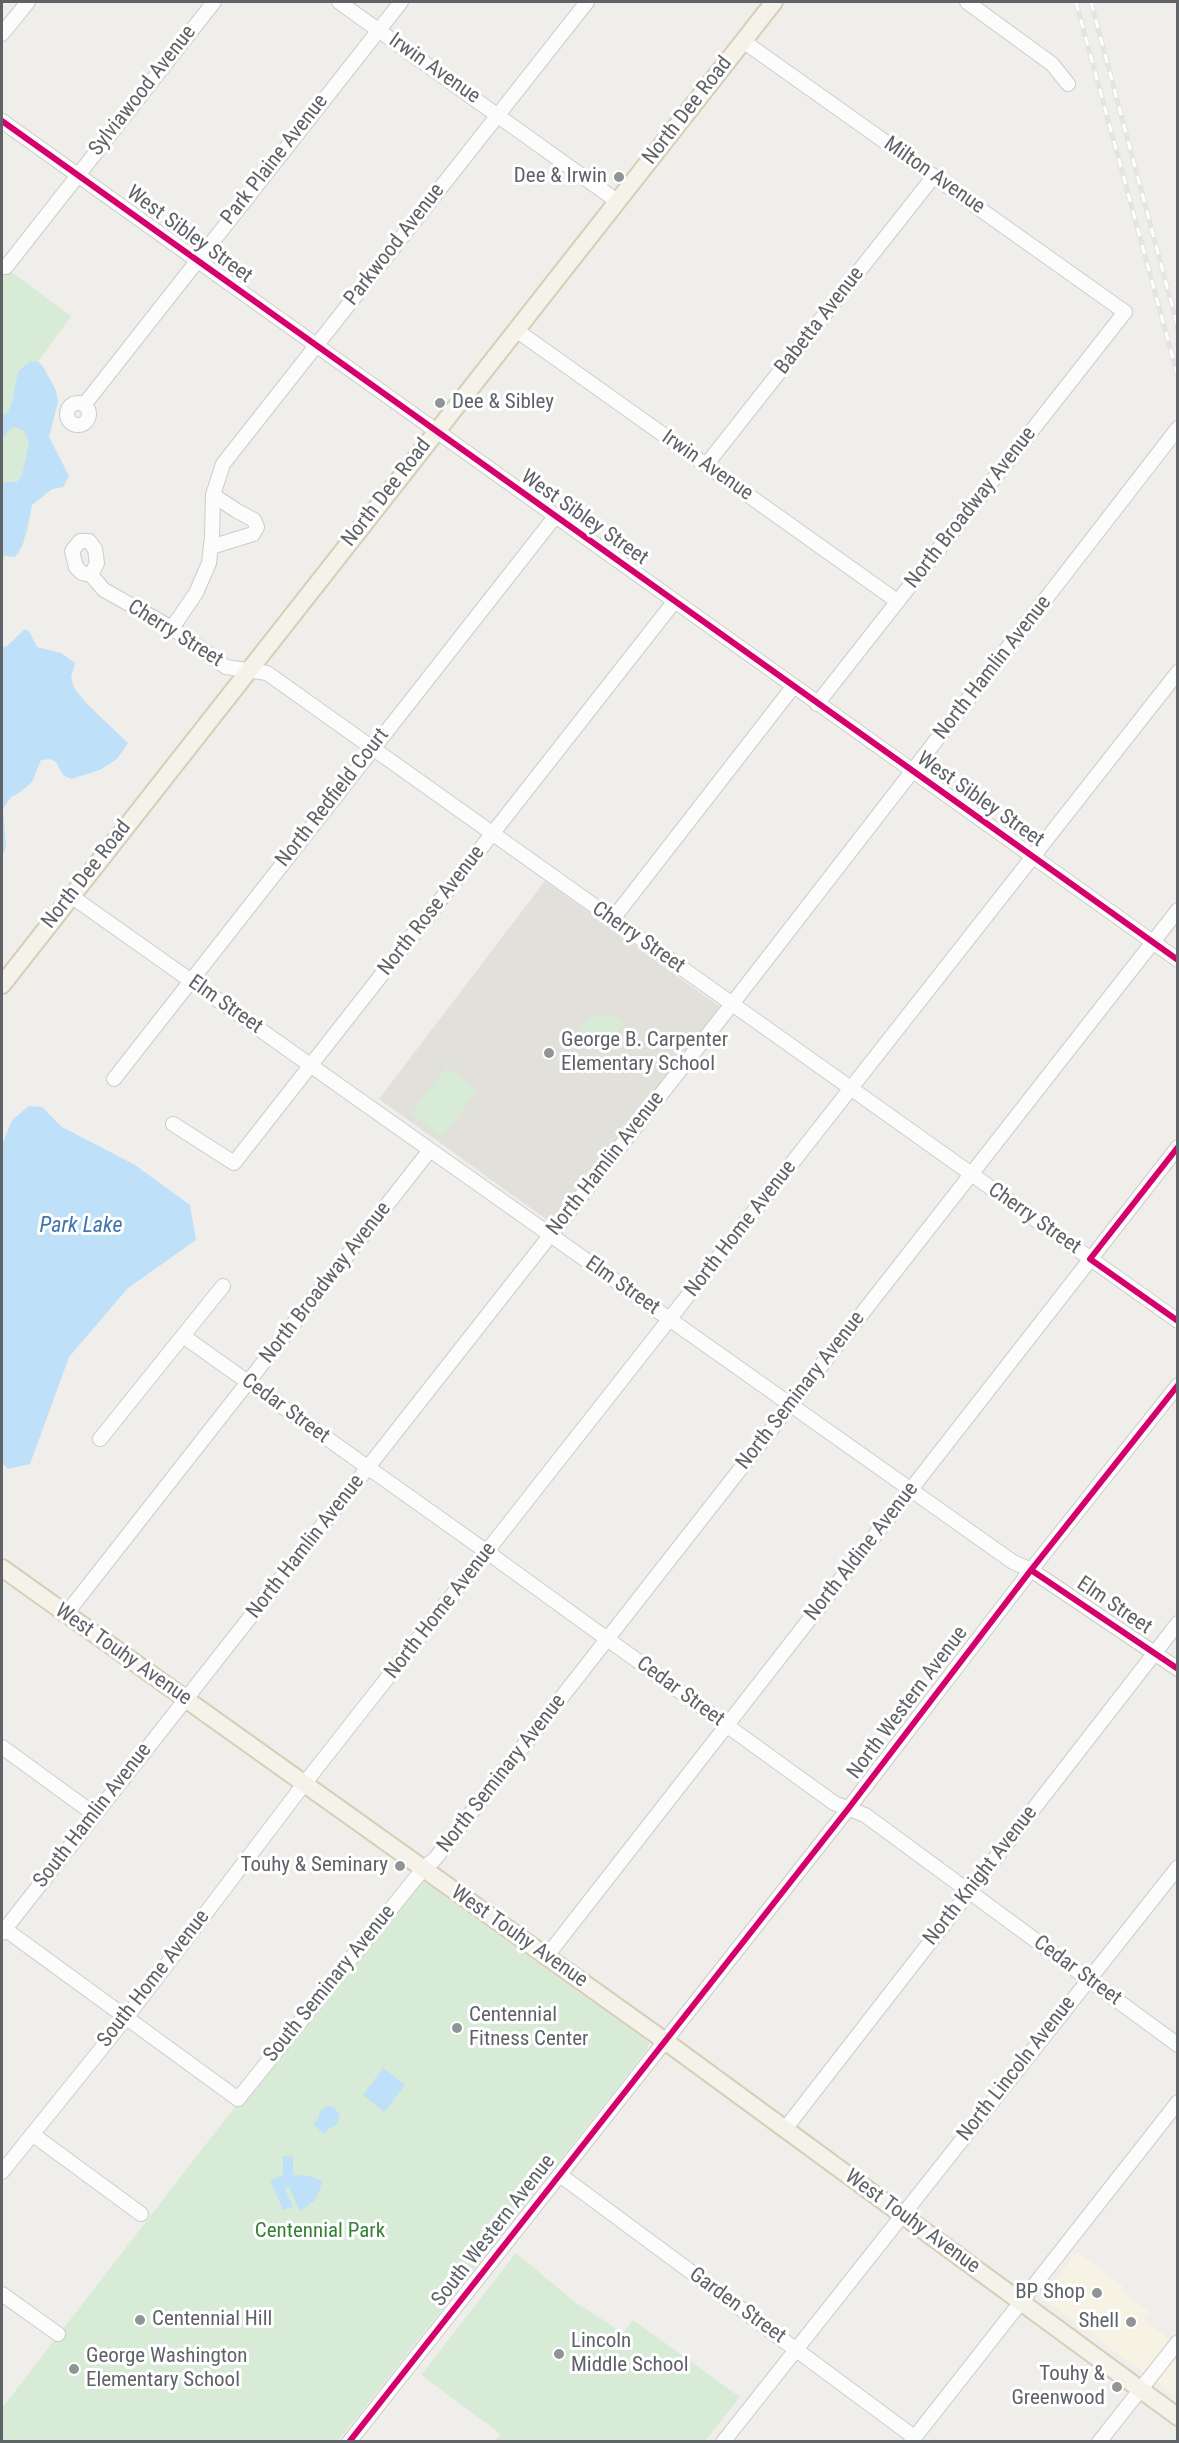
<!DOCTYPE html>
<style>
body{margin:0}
#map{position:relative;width:1179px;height:2443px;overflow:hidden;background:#efeeea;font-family:"Roboto Condensed",sans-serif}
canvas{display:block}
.frame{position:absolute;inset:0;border:3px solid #5f6368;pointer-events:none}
</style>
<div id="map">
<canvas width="1179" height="2443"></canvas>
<div class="frame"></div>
</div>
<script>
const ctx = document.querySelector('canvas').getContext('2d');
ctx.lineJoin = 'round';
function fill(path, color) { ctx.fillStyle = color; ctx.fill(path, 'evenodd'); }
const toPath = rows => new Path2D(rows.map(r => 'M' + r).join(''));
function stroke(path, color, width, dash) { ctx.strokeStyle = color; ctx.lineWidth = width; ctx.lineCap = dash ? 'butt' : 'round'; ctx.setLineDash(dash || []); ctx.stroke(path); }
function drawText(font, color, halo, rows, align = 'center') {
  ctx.font = font + ' "Roboto Condensed",sans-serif'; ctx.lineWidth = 6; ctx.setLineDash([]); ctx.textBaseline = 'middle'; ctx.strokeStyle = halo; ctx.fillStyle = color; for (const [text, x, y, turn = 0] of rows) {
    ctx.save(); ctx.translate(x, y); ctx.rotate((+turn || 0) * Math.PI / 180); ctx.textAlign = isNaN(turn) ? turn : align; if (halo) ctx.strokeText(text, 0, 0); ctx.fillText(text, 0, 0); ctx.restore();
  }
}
fill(toPath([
 [1077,2252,1123,2286,1120,2290,1149,2312,1144,2320,1170,2340,1168,2344,1177,2351,1177,2397,1042,2298]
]), '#f7f3e4');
fill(toPath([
 [545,881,720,1007,550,1222,379,1099]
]), '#e2e0da');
fill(toPath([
 [2,265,71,316,38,362,45,369,56,391,58,401,49,437,69,476,63,487,52,489,32,505,28,529,19,553,15,557,6,556,2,562],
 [612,1015,624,1024,604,1048,579,1029,588,1018],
 [447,1067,477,1091,442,1137,411,1113],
 [424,1882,646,2040,649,2043,647,2050,338,2441,2,2441,2,2408,237,2104,245,2102,416,1884],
 [516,2253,575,2302,623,2333,633,2320,740,2397,705,2441,495,2441,501,2434,421,2375]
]), '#d8ebd6');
fill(toPath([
 [30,361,38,362,42,365,56,391,58,401,49,437,69,476,63,487,52,489,32,505,23,544,15,557,2,555,2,482,17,482,22,475,29,442,24,431,16,427,10,429,2,440,2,415,8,412,12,403,18,372],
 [25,629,29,631,37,647,61,653,75,663,71,677,74,688,87,704,128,743,117,759,100,770,71,779,63,775,56,762,50,759,41,760,32,782,19,793,11,797,3,809,6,847,2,857,2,647,7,646],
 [29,1106,42,1107,62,1127,135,1165,190,1205,196,1240,128,1288,69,1357,30,1464,8,1469,2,1463,2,1145,12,1120],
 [383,2068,405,2085,384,2112,363,2095],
 [328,2106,334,2107,340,2115,337,2124,327,2130,326,2134,320,2131,313,2123,317,2121,321,2110],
 [283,2156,293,2157,293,2175,310,2176,322,2181,320,2190,314,2201,300,2211,289,2187,285,2189,293,2207,283,2210,270,2180,283,2175]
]), '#bfe0f9');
const minor = toPath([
 [339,2,617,201],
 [967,2,1052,64,1068,84],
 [2,34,28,2],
 [743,41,1125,312,817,704],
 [2,121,1178,960],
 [6,267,214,2],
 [516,330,897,601],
 '67 414a11 11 0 1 1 22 0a11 11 0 1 1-22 0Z',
 [84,405,401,2],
 [706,465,934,176],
 [211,547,253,534,257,527,254,520,237,511,213,495],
 [91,575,97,563,95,549,89,541,80,541,72,551,76,567,82,573,91,575,104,590,172,628,226,667,267,673,1178,1321],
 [172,628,196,593,209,563,212,537,213,495,223,464,587,2],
 [71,896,1013,1562,1031,1570,1178,1669],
 [612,920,793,687],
 [114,1079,554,518],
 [173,1124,234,1163,674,602],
 [183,1336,487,1552,834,1803,865,1815,1178,2045],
 [100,1439,223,1286],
 [66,1614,430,1150],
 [2,1747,94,1814],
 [2,1927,238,2099,423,1869,435,1859,1178,910],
 [2,1933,732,1004,1178,428],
 [546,1957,1178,1147],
 [785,2129,1178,1623],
 [32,2134,141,2214],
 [2,2172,126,2018,304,1784,1178,672],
 [560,2175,914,2437],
 [2,2294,58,2334],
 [349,2442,848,1809,1031,1570,1178,1385],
 [723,2442,1178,1867],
 [911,2442,1178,2102],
 [1099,2442,1178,2342]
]);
const major = toPath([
 [2,985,774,2],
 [2,1568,665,2041,1178,2417]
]);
stroke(minor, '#cbcccc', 16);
stroke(major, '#d7ceb8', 20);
stroke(minor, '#fdfcfc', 14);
stroke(major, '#f4f2e9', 16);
const rail = toPath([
 [1076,2,1178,377],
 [1091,2,1178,328]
]);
stroke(rail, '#e4e4e4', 5);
stroke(rail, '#fff', 3, [9]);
stroke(toPath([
 [2,121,1178,960],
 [1178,1147,1090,1259,1178,1321],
 [1031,1570,1178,1669],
 [349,2442,848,1809,1031,1570,1178,1385]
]), '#d6006c', 6);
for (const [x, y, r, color] of [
 [619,177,6,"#919496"],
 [440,403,6,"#919496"],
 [549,1053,6,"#919496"],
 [400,1866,6,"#919496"],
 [457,2028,6,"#919496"],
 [1097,2293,6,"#919496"],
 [140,2320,6,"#919496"],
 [1131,2322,6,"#919496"],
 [559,2354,6,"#919496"],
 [74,2369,6,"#919496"],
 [1117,2387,6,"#919496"]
]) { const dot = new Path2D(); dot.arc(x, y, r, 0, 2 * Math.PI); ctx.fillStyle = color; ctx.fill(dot); stroke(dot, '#fff', 2); }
drawText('21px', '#5f6368', '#fff', [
 ["Irwin Avenue",434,69,35],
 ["Sylviawood Avenue",143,91,-52],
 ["North Dee Road",688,111,-52],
 ["Park Plaine Avenue",275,160,-52],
 ["Milton Avenue",934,176,35],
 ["West Sibley Street",189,235,36],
 ["Parkwood Avenue",395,245,-52],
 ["Babetta Avenue",820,321,-52],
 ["Irwin Avenue",707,466,35],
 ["North Dee Road",387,493,-52],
 ["North Broadway Avenue",971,508,-52],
 ["West Sibley Street",584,518,35],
 ["Cherry Street",175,634,32],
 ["North Hamlin Avenue",993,668,-52],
 ["North Redfield Court",333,798,-52],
 ["West Sibley Street",980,800,35],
 ["North Dee Road",87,875,-52],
 ["North Rose Avenue",432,911,-52],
 ["Cherry Street",638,938,35],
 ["Elm Street",225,1005,35],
 ["North Hamlin Avenue",606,1164,-52],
 ["Cherry Street",1034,1219,35],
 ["North Home Avenue",741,1229,-52],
 ["North Broadway Avenue",326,1283,-52],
 ["Elm Street",622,1286,35],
 ["North Seminary Avenue",801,1391,-52],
 ["Cedar Street",285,1409,36],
 ["North Hamlin Avenue",306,1547,-52],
 ["North Aldine Avenue",862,1552,-52],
 ["Elm Street",1114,1606,34],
 ["North Home Avenue",441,1611,-52],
 ["West Touhy Avenue",123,1655,35],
 ["Cedar Street",680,1692,36],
 ["North Western Avenue",908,1703,-53],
 ["North Seminary Avenue",502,1774,-52],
 ["South Hamlin Avenue",93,1816,-52],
 ["North Knight Avenue",981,1876,-52],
 ["West Touhy Avenue",519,1937,35],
 ["Cedar Street",1077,1971,36],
 ["South Home Avenue",154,1979,-52],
 ["South Seminary Avenue",330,1984,-51],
 ["North Lincoln Avenue",1017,2069,-52],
 ["West Touhy Avenue",912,2222,36],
 ["South Western Avenue",494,2231,-52],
 ["Garden Street",737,2306,36]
]);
drawText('21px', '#5f6368', '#fff', [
 ["Dee & Irwin",607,177,"right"],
 ["Dee & Sibley",452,403],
 ["George B. Carpenter",561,1041],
 ["Elementary School",561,1065],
 ["Touhy & Seminary",388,1866,"right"],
 ["Centennial",469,2016],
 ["Fitness Center",469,2040],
 ["BP Shop",1085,2293,"right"],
 ["Centennial Hill",152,2320],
 ["Shell",1119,2322,"right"],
 ["Lincoln",571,2342],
 ["Middle School",571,2366],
 ["George Washington",86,2357],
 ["Elementary School",86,2381],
 ["Touhy &",1105,2375,"right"],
 ["Greenwood",1105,2399,"right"]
], 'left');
drawText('21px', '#348238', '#fff', [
 ["Centennial Park",320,2232]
]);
drawText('italic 22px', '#4174aa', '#fff', [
 ["Park Lake",81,1226]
]);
</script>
